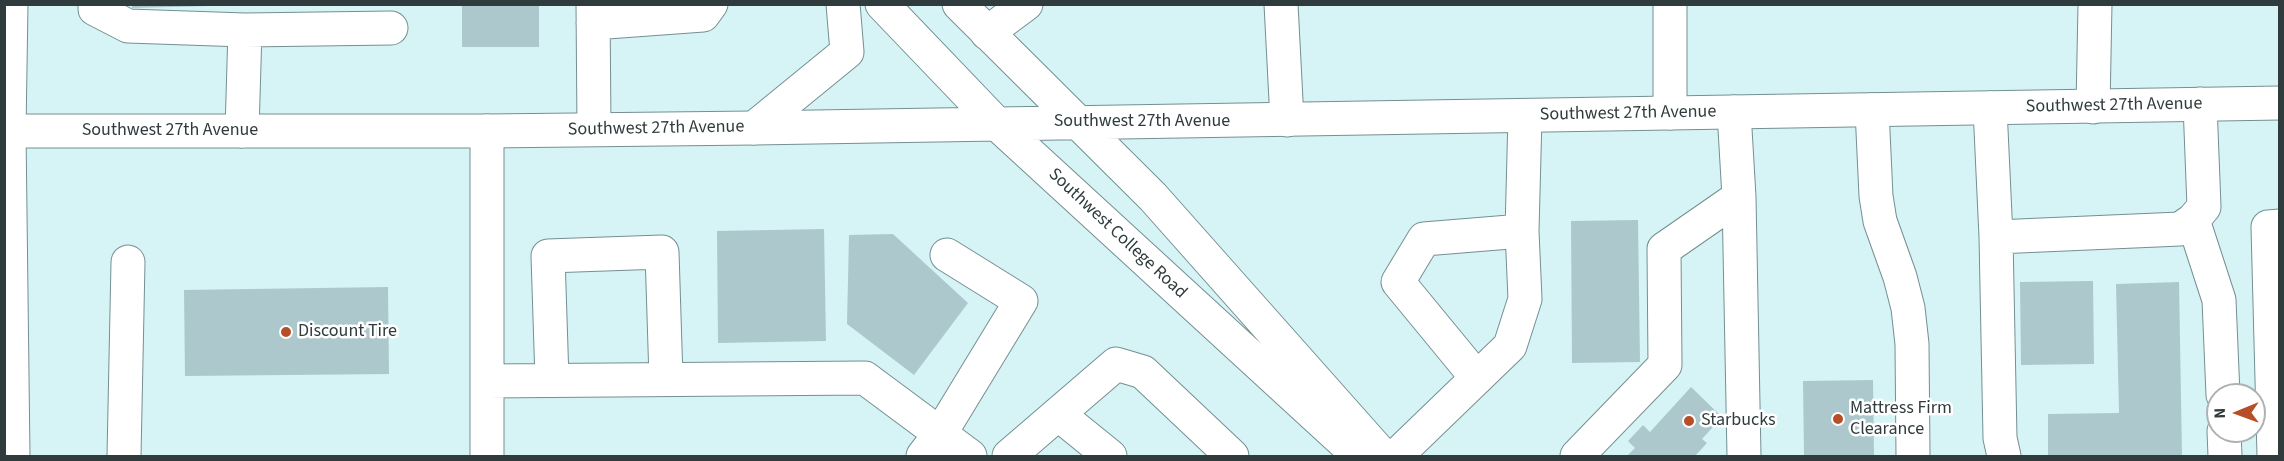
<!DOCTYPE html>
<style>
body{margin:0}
#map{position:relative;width:2284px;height:461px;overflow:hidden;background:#d6f3f6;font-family:"Source Sans 3",sans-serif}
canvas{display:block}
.frame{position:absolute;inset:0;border:6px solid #2f3b3c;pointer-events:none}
.north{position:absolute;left:2206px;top:383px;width:60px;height:60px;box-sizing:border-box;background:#fff;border:2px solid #acb1b1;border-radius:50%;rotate:269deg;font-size:16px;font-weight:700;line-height:24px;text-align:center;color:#2f3b3c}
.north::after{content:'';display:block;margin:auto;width:21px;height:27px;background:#b64f28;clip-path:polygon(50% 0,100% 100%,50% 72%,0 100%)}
</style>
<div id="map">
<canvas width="2284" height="461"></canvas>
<div class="frame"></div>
<div class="north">N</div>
</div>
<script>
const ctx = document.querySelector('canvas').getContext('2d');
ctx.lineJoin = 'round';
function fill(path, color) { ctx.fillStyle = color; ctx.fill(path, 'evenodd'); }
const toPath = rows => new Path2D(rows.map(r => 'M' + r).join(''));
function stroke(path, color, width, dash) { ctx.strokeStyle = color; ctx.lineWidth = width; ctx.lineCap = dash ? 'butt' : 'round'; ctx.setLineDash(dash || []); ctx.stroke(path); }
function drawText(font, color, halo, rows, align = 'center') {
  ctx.font = font + ' "Source Sans 3",sans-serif'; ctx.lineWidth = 5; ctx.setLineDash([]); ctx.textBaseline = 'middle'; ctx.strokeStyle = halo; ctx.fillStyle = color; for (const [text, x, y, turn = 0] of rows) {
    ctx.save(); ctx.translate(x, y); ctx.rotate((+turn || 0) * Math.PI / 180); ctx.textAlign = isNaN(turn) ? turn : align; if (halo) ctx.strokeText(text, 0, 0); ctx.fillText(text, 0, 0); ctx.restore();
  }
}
fill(toPath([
 [132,4,209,4,209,6,132,8],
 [462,4,539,4,539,47,462,47],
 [1638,220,1640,362,1572,363,1571,221],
 [824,229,826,341,718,343,717,231],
 [893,234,968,303,914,375,847,324,849,235],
 [2093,281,2094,364,2021,365,2020,282],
 [2179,282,2182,456,2048,456,2048,414,2119,413,2116,284],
 [388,287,389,374,185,376,184,290],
 [1873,380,1874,456,1804,456,1803,381],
 [1691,387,1722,417,1702,439,1707,443,1695,456,1627,456,1635,448,1628,441,1643,425,1650,432]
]), '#acc8cc');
const minor = toPath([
 [11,4,9,131,13,456],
 [95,4,95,9,128,26,245,30,242,131],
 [593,4,594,129],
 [1281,4,1287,120],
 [593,23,703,15,711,4],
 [245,30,391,28],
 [987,33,1026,4],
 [2093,107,2095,4],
 [1990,108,1996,237,2000,438,2004,456],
 [1872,110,1876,196,1880,221,1900,277,1908,308,1912,344,1913,456],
 [1734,112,1739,197,1744,456],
 [1670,113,1670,4],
 [754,128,847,52,843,4],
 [2193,220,2219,300,2223,395],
 [1996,237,2180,229,2193,220,2204,207,2200,104],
 [1477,378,1398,282,1424,239,1522,231],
 [552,380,548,256,662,252,666,379],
 [487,381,865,378,970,456],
 [1058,414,1110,456],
 [2224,431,2225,456],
 [124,456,128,262],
 [487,456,487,131],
 [923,456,940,434,1021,301,947,255],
 [1009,456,1116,364,1143,372,1232,456],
 [1396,456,1510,346,1525,299,1522,231,1525,116],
 [1577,456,1665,365,1664,249,1739,197],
 [2274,456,2268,227,2280,226]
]);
const major = toPath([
 [882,4,995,122,1359,456],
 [959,4,1153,197,1383,456],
 [4,131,487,131,754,128,2280,103]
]);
stroke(minor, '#758f92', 35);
stroke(major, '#758f92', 35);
stroke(minor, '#fff', 33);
stroke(major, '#fff', 33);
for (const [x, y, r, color] of [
 [286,332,6,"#b64f28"],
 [1838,419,6,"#b64f28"],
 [1689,421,6,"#b64f28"]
]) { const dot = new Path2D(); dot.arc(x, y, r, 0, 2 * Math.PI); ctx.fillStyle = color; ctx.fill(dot); stroke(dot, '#fff', 2); }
drawText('18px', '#2f3b3c', '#fff', [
 ["Southwest 27th Avenue",2114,106,-1],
 ["Southwest 27th Avenue",1628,114,-1],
 ["Southwest 27th Avenue",1142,122],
 ["Southwest 27th Avenue",656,129,-1],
 ["Southwest 27th Avenue",170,131],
 ["Southwest College Road",1117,234,43]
]);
drawText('18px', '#2f3b3c', '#fff', [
 ["Discount Tire",298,332],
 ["Mattress Firm",1850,409],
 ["Clearance",1850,430],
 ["Starbucks",1701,421]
], 'left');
</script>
